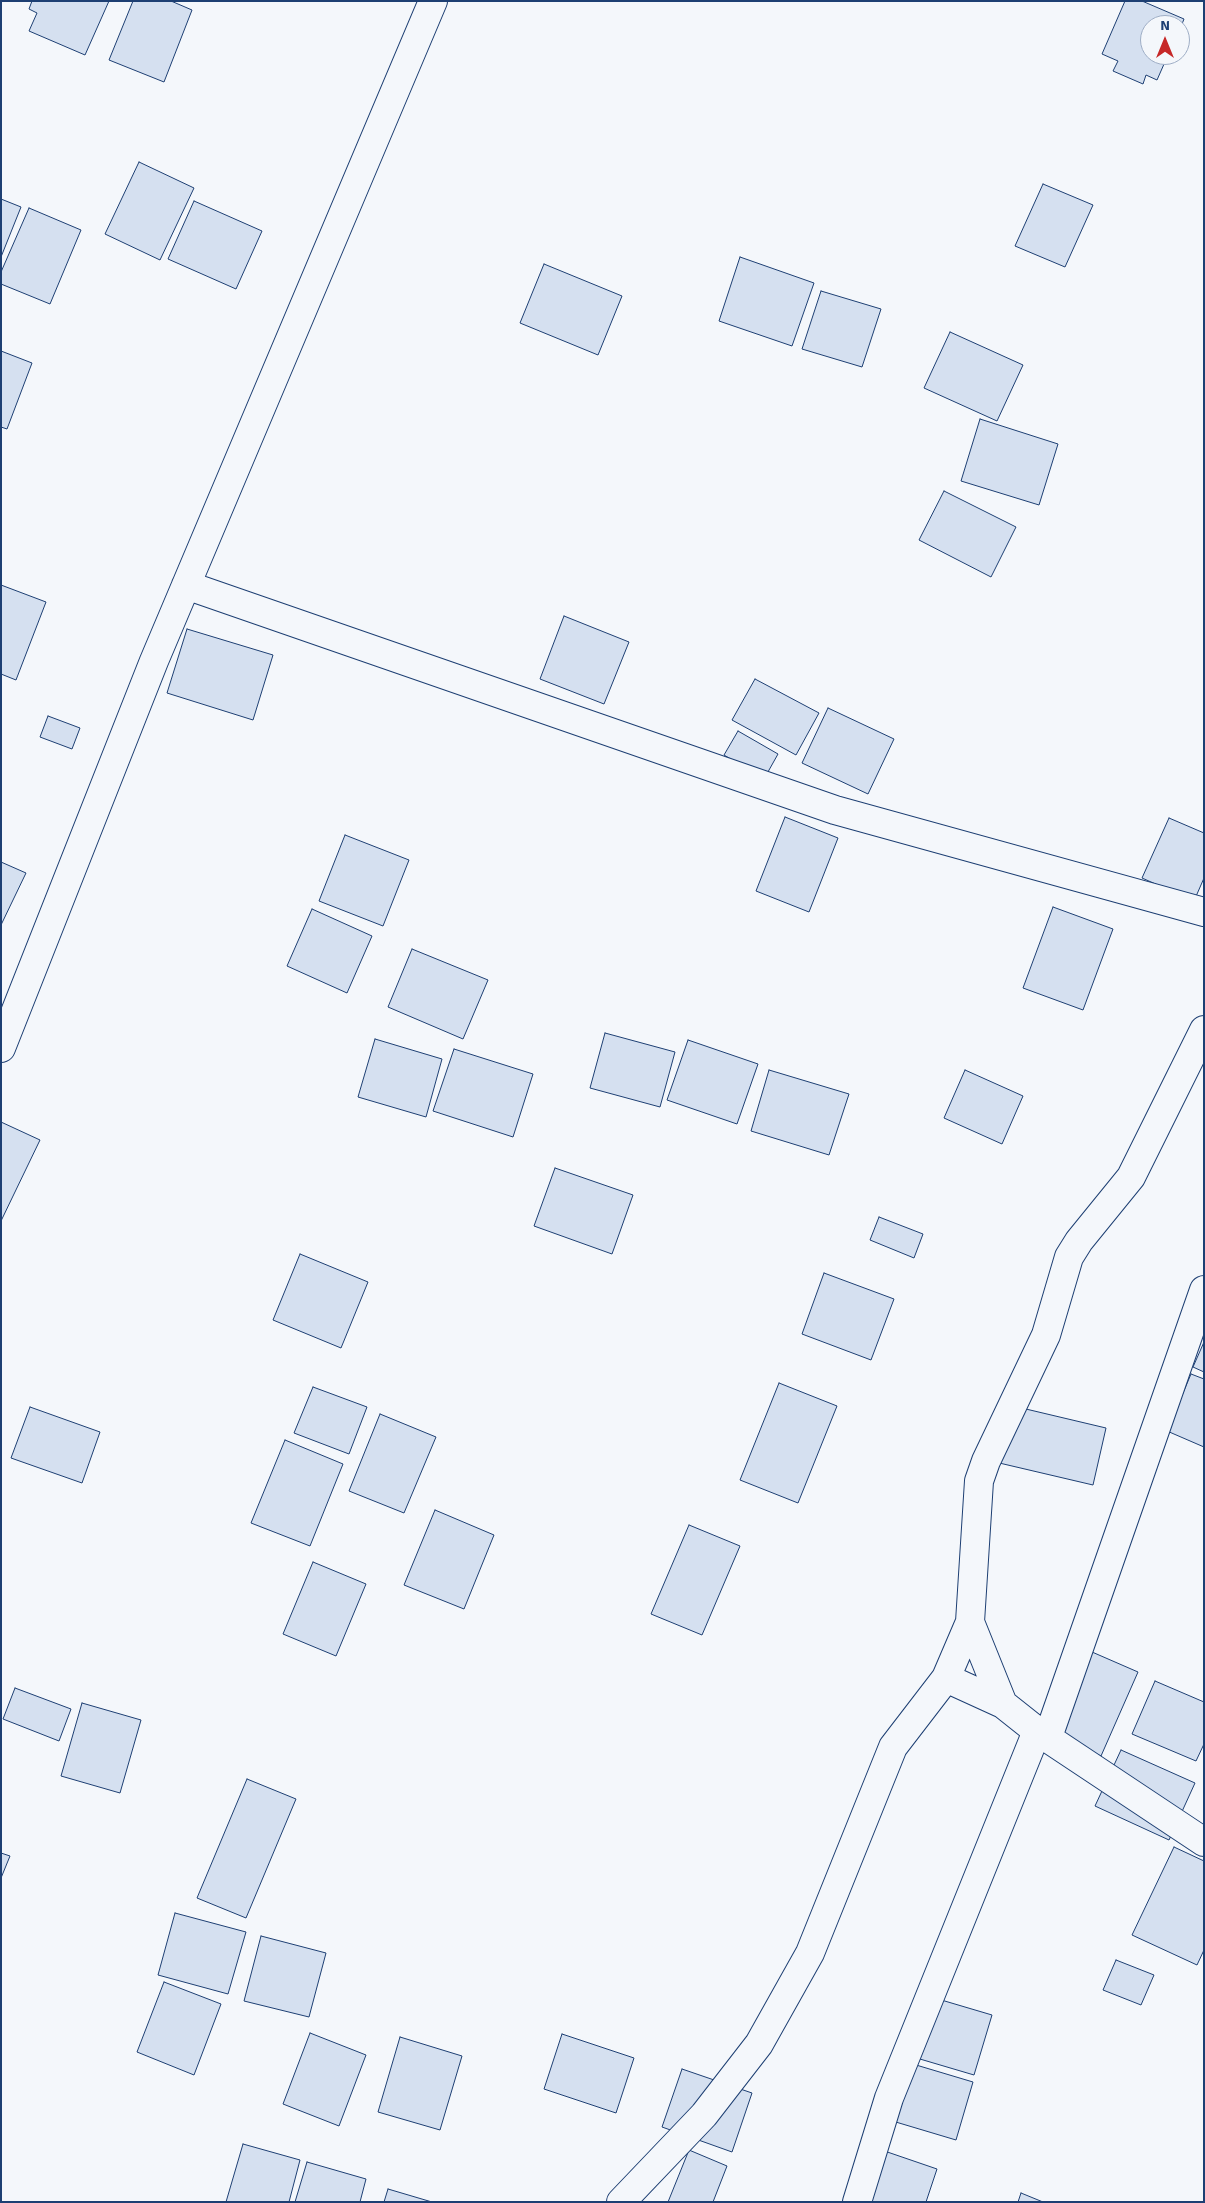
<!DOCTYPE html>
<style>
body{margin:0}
#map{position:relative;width:1205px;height:2203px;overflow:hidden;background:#f4f7fb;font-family:Signika,sans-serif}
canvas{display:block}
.frame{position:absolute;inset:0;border:2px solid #1d3f73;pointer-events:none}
.north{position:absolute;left:1140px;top:15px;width:50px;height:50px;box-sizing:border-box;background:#f4f7fb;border:1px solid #9eadc5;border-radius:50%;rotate:0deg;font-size:14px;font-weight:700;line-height:20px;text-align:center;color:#1d3f73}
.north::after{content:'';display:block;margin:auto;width:18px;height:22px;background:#c62828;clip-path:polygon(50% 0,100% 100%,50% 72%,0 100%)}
</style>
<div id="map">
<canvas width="1205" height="2203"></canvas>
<div class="frame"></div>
<div class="north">N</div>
</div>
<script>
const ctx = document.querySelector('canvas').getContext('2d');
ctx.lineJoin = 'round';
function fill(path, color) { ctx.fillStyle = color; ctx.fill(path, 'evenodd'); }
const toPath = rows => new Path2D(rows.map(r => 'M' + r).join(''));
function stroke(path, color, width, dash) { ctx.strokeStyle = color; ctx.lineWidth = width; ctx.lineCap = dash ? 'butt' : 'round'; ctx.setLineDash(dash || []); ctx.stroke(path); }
const building = toPath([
 [32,1,109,1,85,55,29,31,37,13,29,9,32,1],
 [133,1,171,1,192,10,164,82,109,60,133,1],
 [1125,1,1142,1,1184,19,1180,29,1180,25,1150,25,1150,55,1168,55,1157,80,1146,75,1143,84,1113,71,1118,61,1102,54,1125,1],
 [139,162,194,188,160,260,105,234,139,162],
 [1043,184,1093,205,1065,267,1015,246,1043,184],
 [1,199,21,207,1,257,1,199],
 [194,201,262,231,236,289,168,259,194,201],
 [29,208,81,230,50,304,1,284,1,272,29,208],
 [740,257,814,283,792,346,719,321,740,257],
 [544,264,622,296,598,355,520,323,544,264],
 [821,291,881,309,862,367,802,349,821,291],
 [950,332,1023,365,997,421,924,388,950,332],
 [1,351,32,363,7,429,1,427,1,351],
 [980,419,1058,444,1039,505,961,481,980,419],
 [944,491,1016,527,991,577,919,540,944,491],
 [1,585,46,602,16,680,1,674,1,585],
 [564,616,629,642,604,704,540,679,564,616],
 [187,629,273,655,253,720,167,693,187,629],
 [755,679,819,713,796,755,732,720,755,679],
 [828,708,894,739,868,794,802,763,828,708],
 [48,716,80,728,72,749,40,737,48,716],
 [738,731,778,754,764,779,724,755,738,731],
 [785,817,838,838,809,912,756,891,785,817],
 [1169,818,1204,833,1204,878,1194,901,1142,878,1169,818],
 [345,835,409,860,383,926,319,901,345,835],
 [1,862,26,873,1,925,1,862],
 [1053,907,1113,929,1083,1010,1023,988,1053,907],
 [312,909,372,936,347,993,287,966,312,909],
 [412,949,488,980,463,1039,388,1007,412,949],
 [605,1033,675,1052,660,1107,590,1088,605,1033],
 [375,1039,442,1059,426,1117,358,1097,375,1039],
 [688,1040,758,1064,737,1124,667,1100,688,1040],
 [454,1049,533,1074,513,1137,433,1111,454,1049],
 [769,1070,849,1094,829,1155,751,1131,769,1070],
 [965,1070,1023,1096,1002,1144,944,1118,965,1070],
 [1,1122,40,1140,1,1221,1,1122],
 [555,1168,633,1195,612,1254,534,1226,555,1168],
 [879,1217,923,1234,914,1258,870,1240,879,1217],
 [300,1254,368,1282,341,1348,273,1320,300,1254],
 [824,1273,894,1299,871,1360,802,1334,824,1273],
 [1204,1342,1204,1372,1193,1367,1204,1342],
 [1191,1374,1204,1379,1204,1447,1167,1431,1191,1374],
 [779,1383,837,1406,798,1503,740,1480,779,1383],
 [313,1387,367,1407,349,1454,294,1433,313,1387],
 [1009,1405,1106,1428,1093,1485,995,1462,1009,1405],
 [30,1407,100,1432,82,1483,11,1458,30,1407],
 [380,1414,436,1437,404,1513,349,1491,380,1414],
 [285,1440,343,1464,310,1546,251,1523,285,1440],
 [435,1510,494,1535,464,1609,404,1585,435,1510],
 [689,1525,740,1546,702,1635,651,1614,689,1525],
 [313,1562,366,1584,336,1656,283,1634,313,1562],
 [1092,1652,1138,1672,1101,1756,1055,1735,1092,1652],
 [1155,1681,1204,1702,1204,1744,1196,1761,1132,1734,1155,1681],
 [15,1688,71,1709,59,1741,3,1719,15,1688],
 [82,1703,141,1720,120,1793,61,1776,82,1703],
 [1121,1750,1195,1783,1169,1840,1095,1806,1121,1750],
 [247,1779,296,1799,246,1918,197,1898,247,1779],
 [1174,1847,1204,1861,1204,1950,1197,1965,1132,1935,1174,1847],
 [1,1853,10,1856,1,1878,1,1853],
 [175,1913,246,1932,228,1994,158,1975,175,1913],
 [261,1936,326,1953,309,2017,244,2001,261,1936],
 [1116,1960,1154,1975,1141,2005,1103,1990,1116,1960],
 [164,1982,221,2004,194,2075,137,2052,164,1982],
 [921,1994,992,2015,974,2075,903,2054,921,1994],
 [310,2033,366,2055,339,2126,283,2104,310,2033],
 [562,2034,634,2058,616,2113,544,2089,562,2034],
 [400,2037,462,2056,440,2130,378,2112,400,2037],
 [896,2059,973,2082,956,2140,879,2117,896,2059],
 [682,2069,752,2093,732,2152,662,2127,682,2069],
 [243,2144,300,2160,289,2202,226,2202,243,2144],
 [864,2144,937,2169,926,2202,845,2202,864,2144],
 [689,2150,727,2166,713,2202,668,2202,689,2150],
 [307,2162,366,2179,360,2202,295,2202,307,2162],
 [388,2189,432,2202,384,2202,388,2189],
 [1021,2193,1043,2202,1018,2202,1021,2193]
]);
fill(building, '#d5e0f0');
stroke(building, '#1d3f73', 1);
const minor = toPath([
 [186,585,835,810,1204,912],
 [1,1048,154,661,433,1],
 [970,1622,1003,1704],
 [946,1678,1003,1704,1037,1731,1204,1842],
 [1048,1737,1204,1290],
 [621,2202,704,2115,759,2044,810,1953,893,1747,946,1678,970,1622,979,1481,986,1461,1046,1335,1069,1257,1079,1241,1131,1177,1204,1030],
 [857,2202,889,2098,1037,1731]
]);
stroke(minor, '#1d3f73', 30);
stroke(minor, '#f4f7fb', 28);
</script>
